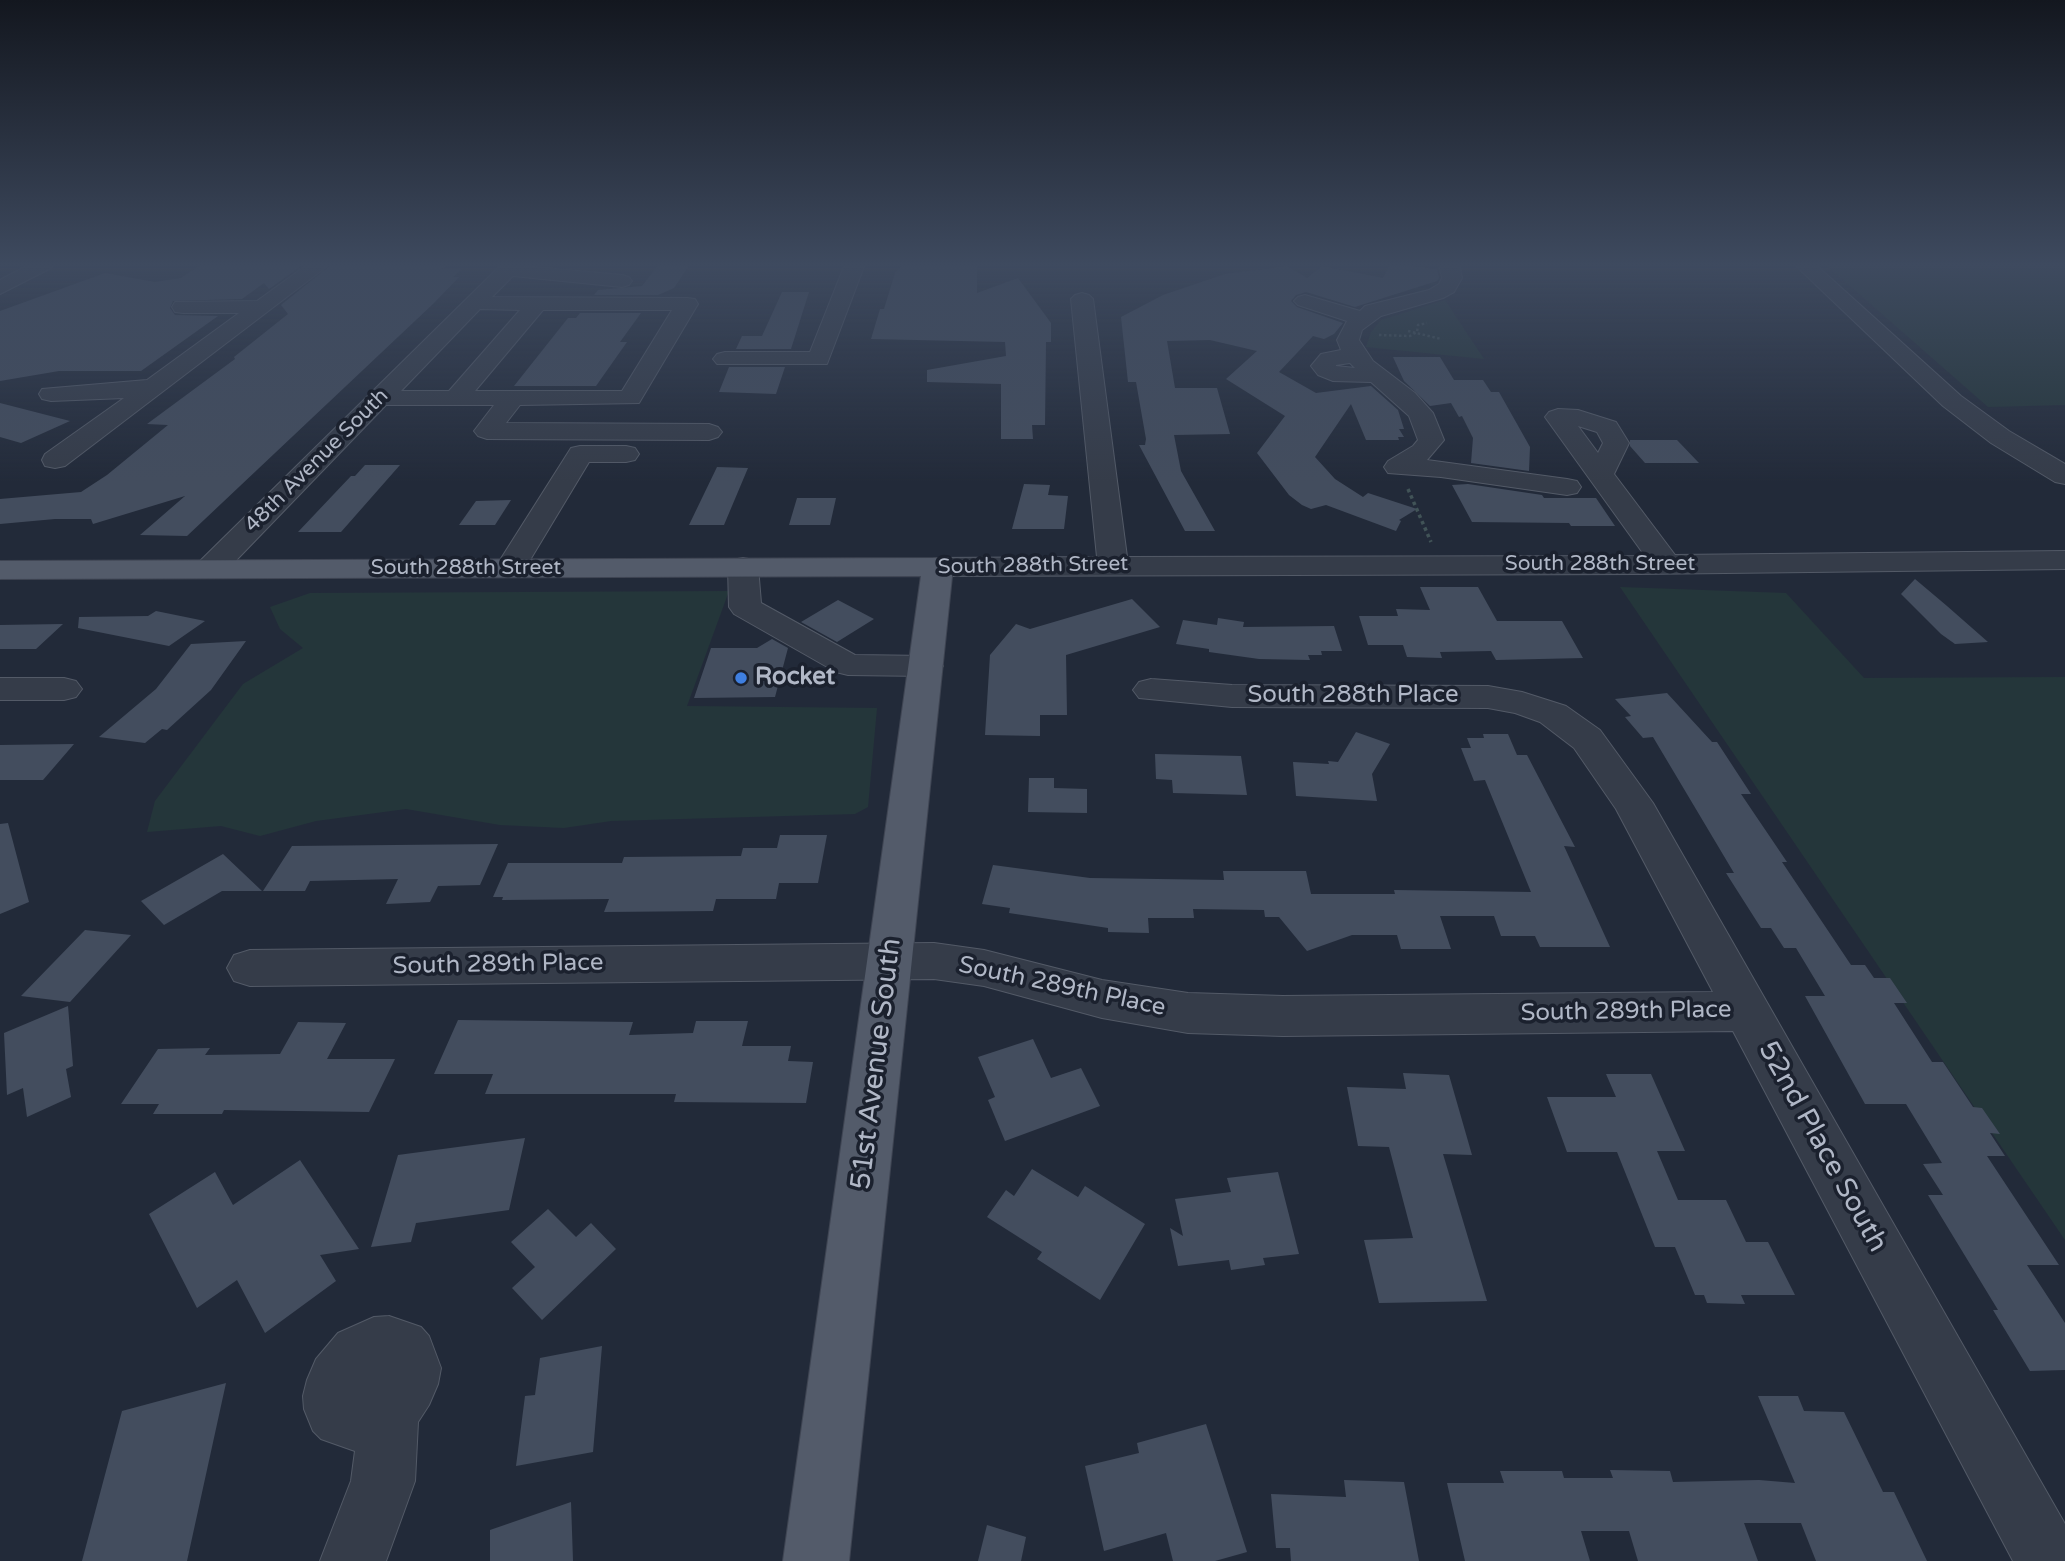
<!DOCTYPE html>
<style>
body{margin:0}
canvas{display:block;background:#222a39}
</style>
<canvas width="2065" height="1561"></canvas>
<script>
const ctx = document.querySelector('canvas').getContext('2d');
ctx.lineJoin = 'round';
function fill(path, color) { ctx.fillStyle = color; ctx.fill(path, 'evenodd'); }
const toPath = rows => new Path2D(rows.map(r => 'M' + r).join(''));
function stroke(path, color, width, dash) { ctx.strokeStyle = color; ctx.lineWidth = width; ctx.lineCap = dash ? 'butt' : 'round'; ctx.setLineDash(dash || []); ctx.stroke(path); }
function drawText(font, color, halo, rows, align = 'center') {
  ctx.font = font + ' "Varela Round",sans-serif'; ctx.lineWidth = 7; ctx.setLineDash([]); ctx.textBaseline = 'middle'; ctx.strokeStyle = halo; ctx.fillStyle = color; for (const [text, x, y, turn = 0] of rows) {
    ctx.save(); ctx.translate(x, y); ctx.rotate((+turn || 0) * Math.PI / 180); ctx.textAlign = isNaN(turn) ? turn : align; if (halo) ctx.strokeText(text, 0, 0); ctx.fillText(text, 0, 0); ctx.restore();
  }
}
fill(toPath([
 [1825,264,2065,264,2065,405,1988,407],
 [1445,300,1484,359,1366,347,1371,332,1381,320],
 [1620,587,1786,593,1864,678,2065,677,2065,1240],
 [729,591,687,706,877,708,868,807,855,814,611,821,564,828,500,825,406,809,316,821,260,836,221,826,147,832,155,801,243,684,303,648,280,629,270,607,310,593]
]), '#24363a');
fill(toPath([
 [202,264,304,264,269,289,264,283,242,299,173,301,170,308,175,315,218,316,141,371,59,371,0,381,0,311,105,273,155,282,181,278],
 [332,264,448,264,442,269,462,269,453,277,459,277,434,303,187,536,140,535,185,496,93,524,91,519,55,519,0,524,0,499,81,492,107,475,168,425,147,424,235,359,234,357,288,314,281,305],
 [659,264,690,264,674,288,658,295,594,295,598,290,642,286],
 [903,264,977,264,977,293,1018,278,1051,323,1051,342,1046,342,1045,425,1032,425,1033,439,1001,439,1001,384,927,382,927,370,1006,356,1005,342,871,339,880,309,884,309,895,273],
 [1395,264,1437,269,1439,278,1437,281,1355,307,1306,292,1296,295,1291,301,1297,307,1343,323,1334,334,1324,339,1313,336,1279,372,1316,393,1371,386,1398,410,1404,429,1399,429,1404,437,1398,437,1399,440,1366,440,1351,404,1315,457,1335,479,1363,497,1368,493,1417,509,1399,520,1401,521,1396,531,1326,505,1311,509,1302,505,1289,495,1257,453,1285,416,1226,379,1257,351,1210,340,1167,341,1175,388,1217,388,1230,434,1174,435,1181,471,1215,531,1185,531,1139,445,1145,445,1146,439,1136,382,1128,382,1121,317,1163,295,1225,274,1287,266,1307,278,1322,266,1383,278,1389,266],
 [782,292,809,292,791,349,736,349,742,336,762,336],
 [580,313,641,313,620,342,627,342,596,386,514,386,568,318,576,318],
 [1393,357,1440,357,1454,380,1483,380,1491,392,1499,392,1530,447,1529,471,1471,463,1473,438,1462,416,1459,417,1451,403,1430,406,1404,381],
 [729,367,785,367,776,394,719,392],
 [0,403,70,421,21,443,0,437],
 [1630,440,1677,440,1699,463,1645,463,1630,446],
 [365,465,400,465,341,532,298,532,351,476,355,476],
 [717,467,748,468,724,525,689,525],
 [1024,484,1050,485,1048,495,1068,496,1064,529,1012,529],
 [1468,484,1542,495,1544,498,1596,498,1615,526,1571,526,1569,523,1472,522,1452,485],
 [797,498,836,498,830,525,789,525],
 [511,500,495,525,459,525,476,501],
 [1915,579,1947,606,1988,642,1955,644,1941,634,1901,594],
 [1420,587,1478,587,1497,621,1562,621,1583,658,1496,660,1491,651,1440,652,1442,658,1407,657,1403,645,1368,645,1359,616,1398,616,1396,609,1430,610],
 [1132,599,1160,627,1066,655,1067,715,1040,715,1040,736,985,735,990,655,1016,624,1030,629],
 [838,600,874,619,837,642,801,622],
 [156,611,205,621,169,646,78,628,79,617,148,616],
 [1218,618,1244,622,1243,627,1334,626,1342,651,1321,651,1322,655,1308,655,1310,660,1259,659,1209,652,1209,649,1176,644,1183,620,1217,625],
 [63,624,36,649,0,649,0,625],
 [772,639,788,648,775,697,694,698,711,648,757,648],
 [246,641,211,690,167,730,162,729,145,743,99,737,156,689,191,644],
 [1667,693,1712,742,1717,742,1751,794,1741,794,1787,862,1782,862,1851,965,1865,965,1874,978,1890,978,1907,1003,1894,1003,1932,1062,1943,1062,1973,1107,1982,1108,2000,1134,1990,1133,2005,1156,1987,1156,2059,1265,2027,1265,2065,1323,2065,1370,2030,1371,1993,1310,1998,1310,1928,1195,1943,1195,1923,1164,1942,1163,1906,1104,1865,1104,1805,996,1825,996,1796,948,1784,948,1771,928,1761,928,1726,873,1734,873,1653,737,1643,738,1625,717,1631,716,1615,699],
 [1356,732,1390,744,1372,774,1377,801,1296,796,1293,762,1329,764,1328,761,1338,762],
 [1483,734,1508,734,1517,755,1527,755,1575,847,1564,846,1610,947,1540,947,1535,936,1501,936,1494,916,1440,916,1451,949,1401,949,1397,935,1352,935,1307,951,1279,917,1265,917,1264,910,1193,909,1194,918,1148,918,1149,933,1108,932,1108,928,1009,913,1010,908,982,904,993,865,1090,878,1224,880,1223,871,1306,871,1311,894,1395,894,1394,890,1531,892,1485,780,1474,781,1461,748,1471,748,1467,738,1484,738],
 [74,744,43,780,0,780,0,745],
 [1155,754,1241,756,1247,795,1173,793,1172,780,1156,779],
 [1029,778,1054,778,1054,788,1087,789,1087,813,1028,812],
 [8,823,29,902,0,914,0,824],
 [780,835,827,835,818,883,779,883,776,899,716,899,713,911,604,912,609,899,502,900,503,897,493,897,508,863,622,863,624,857,741,856,743,848,777,848],
 [498,844,480,885,438,886,430,902,386,904,398,879,310,881,305,891,263,891,292,846],
 [223,854,262,891,222,891,164,925,141,901],
 [85,930,131,935,70,1002,21,996],
 [68,1006,73,1066,66,1069,71,1097,27,1117,23,1088,7,1095,4,1033],
 [458,1020,633,1022,629,1035,693,1033,696,1021,748,1021,742,1046,791,1046,788,1061,813,1062,806,1103,674,1102,676,1094,485,1094,493,1074,434,1074],
 [298,1022,346,1023,327,1059,395,1059,369,1112,224,1110,222,1114,153,1114,159,1104,121,1104,158,1049,210,1048,205,1055,280,1054],
 [1033,1039,1051,1078,1081,1068,1100,1106,1005,1141,988,1100,995,1097,978,1057],
 [1403,1073,1449,1075,1472,1155,1443,1154,1487,1301,1379,1303,1364,1240,1413,1238,1389,1147,1358,1146,1347,1087,1406,1089],
 [1606,1074,1651,1074,1685,1151,1657,1151,1678,1200,1726,1200,1746,1242,1768,1242,1795,1295,1741,1295,1745,1304,1707,1303,1704,1295,1695,1295,1675,1247,1655,1247,1617,1152,1567,1152,1547,1097,1616,1097],
 [525,1138,509,1210,416,1223,411,1242,371,1247,398,1155],
 [300,1160,359,1249,320,1255,336,1281,265,1333,237,1280,197,1308,149,1214,215,1172,233,1205],
 [1032,1169,1078,1197,1085,1186,1145,1224,1100,1300,1037,1259,1042,1252,987,1217,1006,1190,1014,1196],
 [1278,1172,1299,1254,1263,1258,1265,1265,1231,1270,1229,1260,1178,1266,1170,1228,1183,1236,1175,1199,1231,1192,1227,1178],
 [548,1209,576,1237,591,1223,616,1249,542,1320,512,1288,535,1267,511,1242],
 [602,1346,593,1452,516,1466,525,1396,535,1395,540,1358],
 [226,1383,187,1561,82,1561,122,1411],
 [1758,1396,1798,1396,1804,1411,1844,1412,1883,1492,1894,1492,1927,1561,1816,1561,1801,1523,1744,1523,1758,1561,1638,1561,1629,1531,1581,1531,1590,1561,1465,1561,1447,1483,1504,1483,1500,1471,1562,1471,1564,1478,1613,1478,1610,1470,1670,1471,1673,1482,1759,1480,1795,1483],
 [1206,1424,1247,1552,1215,1561,1173,1561,1166,1533,1104,1551,1085,1466,1139,1453,1137,1443],
 [1344,1480,1404,1482,1419,1561,1291,1561,1290,1548,1276,1548,1271,1494,1346,1497],
 [571,1502,573,1561,490,1561,490,1530],
 [987,1525,1026,1537,1021,1561,978,1561]
]), '#434d5e');
const minor = toPath([
 [30,264,54,264,51,268,0,294,0,280,30,264],
 [308,264,330,264,65,466,55,468,45,466,42,460,45,454,124,398,51,401,42,399,39,394,42,389,147,380,239,313,183,313,175,312,172,307,175,302,257,301,308,264],
 [502,264,622,275,629,277,632,281,629,285,622,287,513,276,492,297,687,298,695,299,698,304,639,403,520,405,506,423,709,424,718,427,722,432,718,437,709,440,487,439,478,436,474,431,494,405,386,405,221,576,210,578,199,576,195,569,199,562,502,264],
 [480,309,520,310,449,391,401,391,480,309],
 [543,310,672,310,622,391,475,391,543,310],
 [845,264,865,264,827,364,717,364,713,359,717,354,725,352,810,352,845,264],
 [1439,264,1459,264,1462,278,1454,292,1443,298,1381,316,1362,330,1359,340,1373,361,1415,393,1433,413,1444,440,1427,460,1567,479,1577,481,1581,487,1577,493,1567,495,1441,477,1388,473,1384,467,1388,461,1413,446,1418,440,1409,416,1371,382,1333,381,1318,375,1311,366,1321,354,1341,350,1337,340,1347,321,1298,305,1294,301,1298,297,1305,295,1360,311,1365,306,1429,290,1439,284,1442,278,1439,264],
 [1350,363,1355,368,1336,366,1336,365,1350,363],
 [1794,264,1815,264,1961,396,2009,431,2065,464,2065,484,2055,482,1991,443,1943,406,1794,264],
 [1082,293,1089,295,1093,299,1127,557,1645,556,1545,417,1549,412,1558,409,1578,410,1616,422,1629,443,1614,474,1675,555,2065,551,2065,569,1639,574,938,576,927,574,923,567,927,560,938,558,1097,557,1071,299,1075,295,1082,293],
 [1578,426,1597,432,1603,443,1598,453,1578,426],
 [580,446,626,446,635,448,639,454,635,460,626,462,589,462,521,575,510,577,499,575,495,568,571,448,580,446],
 [743,558,754,560,758,567,761,603,855,655,926,656,938,659,943,666,938,673,926,676,848,675,836,672,734,614,729,607,728,567,732,560,743,558],
 [0,678,64,678,76,681,82,689,76,697,64,700,0,700,0,678],
 [1151,679,1232,685,1488,686,1522,692,1566,706,1600,730,1653,803,2065,1524,2065,1561,2013,1561,1733,1031,1283,1036,1188,1033,1102,1018,984,986,934,979,250,986,234,981,227,968,234,955,250,950,934,943,984,950,1102,980,1188,993,1283,996,1713,992,1616,809,1574,748,1540,722,1515,713,1488,708,1232,707,1139,698,1133,690,1139,682,1151,679],
 [389,1316,421,1327,429,1336,441,1368,438,1384,429,1405,418,1422,415,1481,386,1561,320,1561,351,1481,355,1451,321,1439,313,1431,304,1409,303,1396,307,1380,316,1359,338,1333,374,1317,389,1316]
]);
const major = toPath([
 [938,558,949,560,953,567,849,1561,783,1561,921,576,0,579,0,561,938,558]
]);
stroke(minor, '#535a67', 2);
stroke(major, '#3f4553', 2);
stroke(toPath([
 [1408,331,1441,339],
 [1379,335,1410,336,1417,332,1418,325,1427,323]
]), '#415357', 2.5, [2.5, 2.5]);
stroke(toPath([
 [1408,489,1431,542]
]), '#415357', 3.5, [3.5, 3.5]);
fill(minor, '#353c49');
fill(major, '#535b6a');
const sky = ctx.createLinearGradient(0, 0, 0, 482);
sky.addColorStop(0, '#13171f');
sky.addColorStop(0.55, '#3e4a5f');
sky.addColorStop(1, '#3e4a5f00');
ctx.fillStyle = sky;
ctx.fillRect(0, 0, 2065, 482);
for (const [x, y, r, color] of [
 [741,678,7,"#3f7fe0"]
]) { const dot = new Path2D(); dot.arc(x, y, r, 0, 2 * Math.PI); ctx.fillStyle = color; ctx.fill(dot); stroke(dot, '#1b212e', 2.5); }
drawText('21px', '#b0b7c6', '#1b212e', [
 ["48th Avenue South",317,461,-45],
 ["South 288th Street",1600,564],
 ["South 288th Street",1033,566,-1],
 ["South 288th Street",466,568]
]);
drawText('bold 24px', '#b0b7c6', '#1b212e', [
 ["Rocket",755,678]
], 'left');
drawText('24px', '#b0b7c6', '#1b212e', [
 ["South 288th Place",1353,696],
 ["South 289th Place",498,965,-1],
 ["South 289th Place",1062,987,12],
 ["South 289th Place",1626,1012,-1]
]);
drawText('28px', '#b0b7c6', '#1b212e', [
 ["51st Avenue South",877,1064,-83],
 ["52nd Place South",1822,1147,61]
]);
</script>
